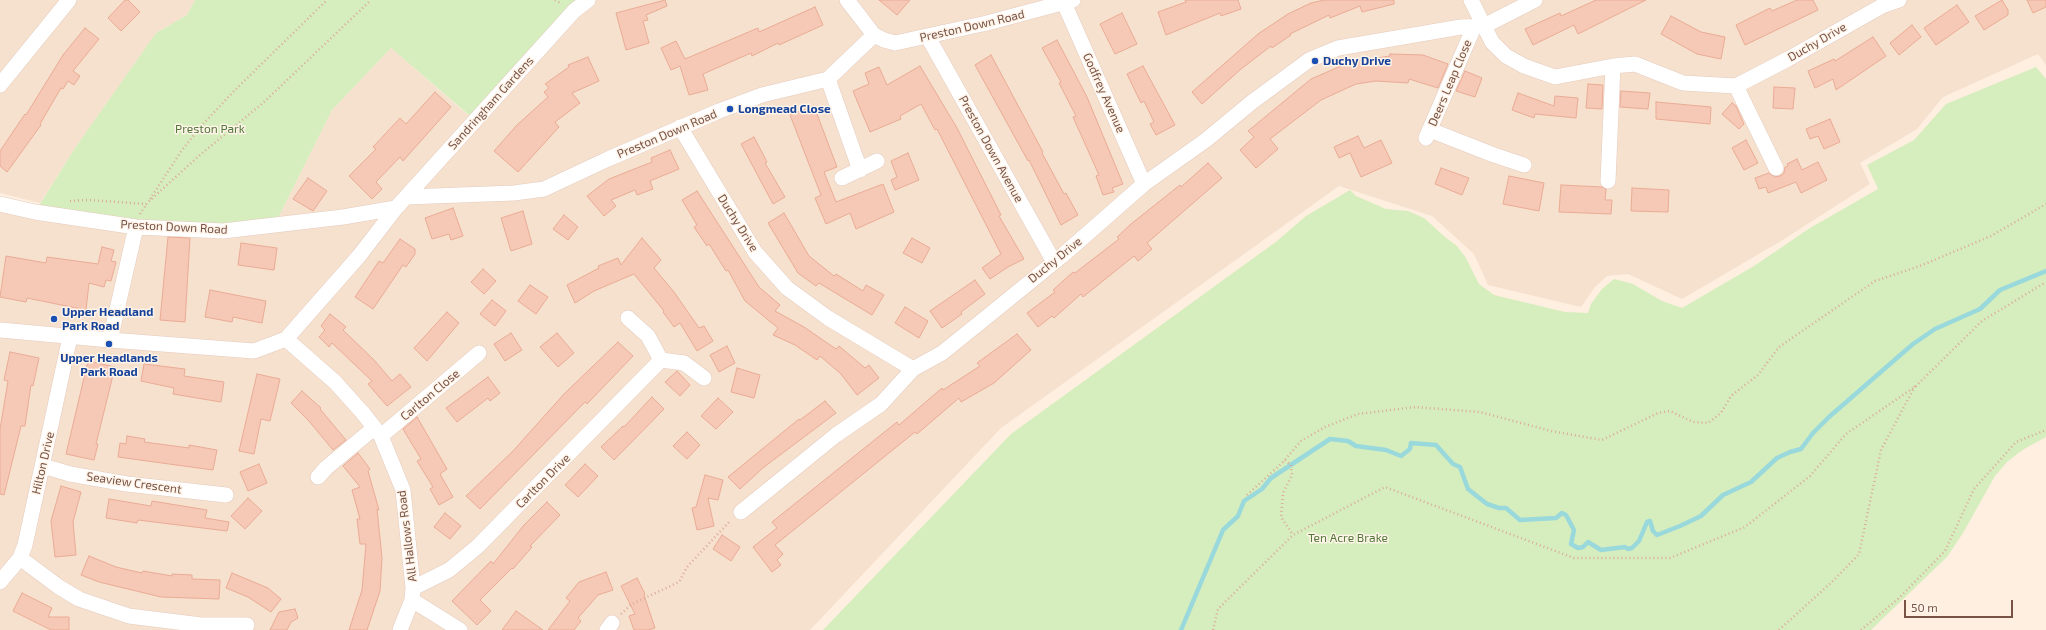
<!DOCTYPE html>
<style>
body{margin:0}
#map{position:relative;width:2046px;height:630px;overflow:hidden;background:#feefe0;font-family:"Exo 2",sans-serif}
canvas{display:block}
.scale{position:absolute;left:1904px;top:600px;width:109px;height:18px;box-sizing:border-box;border:2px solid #775245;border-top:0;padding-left:5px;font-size:12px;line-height:14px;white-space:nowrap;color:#775245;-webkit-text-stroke:3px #fff4e9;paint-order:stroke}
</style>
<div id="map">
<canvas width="2046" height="630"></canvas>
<div class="scale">50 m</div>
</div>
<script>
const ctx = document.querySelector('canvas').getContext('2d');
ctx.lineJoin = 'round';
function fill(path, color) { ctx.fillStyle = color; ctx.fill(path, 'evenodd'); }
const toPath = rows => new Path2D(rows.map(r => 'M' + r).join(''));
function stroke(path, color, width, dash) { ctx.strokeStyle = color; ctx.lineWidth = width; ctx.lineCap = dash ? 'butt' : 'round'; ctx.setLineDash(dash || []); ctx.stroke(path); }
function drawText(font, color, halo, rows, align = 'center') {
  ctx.font = font + ' "Exo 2",sans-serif'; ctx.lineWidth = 3; ctx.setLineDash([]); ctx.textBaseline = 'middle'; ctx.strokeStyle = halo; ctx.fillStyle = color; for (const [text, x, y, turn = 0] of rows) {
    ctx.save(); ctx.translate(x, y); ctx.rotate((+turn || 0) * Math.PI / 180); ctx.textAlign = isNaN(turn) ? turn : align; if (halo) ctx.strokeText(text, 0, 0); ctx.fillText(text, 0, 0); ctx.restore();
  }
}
fill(toPath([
 [0,0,195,0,187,15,156,33,75,148,40,203,0,193],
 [588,0,2046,0,2046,65,2038,54,1943,97,1917,129,1860,163,1870,184,1781,241,1682,299,1628,274,1607,276,1595,287,1581,307,1488,285,1474,254,1432,216,1339,186,1001,428,810,630,0,630,0,204,274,226,332,110,391,48,468,115]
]), '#f6e0ce');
fill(toPath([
 [195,0,588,0,476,121,391,48,332,110,274,226,223,231,35,212,75,148,156,33,187,15],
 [2036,67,2046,79,2046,437,2024,449,2007,462,1995,476,1963,533,1947,557,1871,630,823,630,1011,434,1277,241,1306,216,1350,190,1356,196,1386,209,1408,211,1424,218,1445,237,1457,246,1466,258,1479,284,1494,295,1565,312,1588,313,1591,304,1602,289,1614,279,1633,284,1662,301,1682,308,1754,266,1810,228,1878,189,1867,165,1914,140,1946,104]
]), '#d6edbe');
stroke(toPath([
 [1181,630,1223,530,1238,516,1244,501,1262,489,1271,478,1330,439,1348,441,1356,446,1386,450,1401,456,1410,449,1411,443,1436,445,1453,464,1460,467,1468,489,1487,504,1499,508,1506,508,1520,520,1556,518,1562,513,1566,515,1574,530,1571,544,1578,548,1583,547,1588,542,1601,550,1625,547,1628,549,1632,548,1639,541,1647,522,1650,521,1653,531,1657,535,1680,526,1701,516,1723,495,1751,482,1777,458,1790,452,1801,449,1813,433,1829,417,1913,344,1935,329,1980,309,2000,290,2046,271]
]), '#99d9dc', 4.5);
const building = toPath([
 [125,0,128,0,140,12,121,31,108,18,125,0],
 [665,0,667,6,646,15,648,20,643,21,649,43,626,50,616,13,665,0],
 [879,0,910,0,897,15,879,0],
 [1185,0,1238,0,1241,9,1221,16,1220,13,1166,35,1158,12,1186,2,1185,0],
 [1324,0,1394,0,1394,4,1362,12,1360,6,1330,18,1329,15,1290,34,1291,35,1272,48,1271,46,1241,69,1202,104,1192,92,1258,34,1288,14,1311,3,1324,0],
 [1596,0,1646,0,1578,34,1574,25,1533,45,1525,29,1560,13,1561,16,1596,0],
 [1797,0,1813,0,1818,10,1745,45,1736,25,1770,8,1772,11,1797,0],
 [2002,0,2008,10,2008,15,1984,30,1975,16,2002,0],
 [2027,0,2046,0,2046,7,2033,13,2027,0],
 [1957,5,1969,22,1936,45,1924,28,1957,5],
 [815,7,823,25,779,45,778,43,752,56,751,53,703,74,708,90,689,95,680,66,671,70,661,48,676,41,685,59,758,28,759,32,815,7],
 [1122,13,1137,44,1115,54,1100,24,1122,13],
 [1671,16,1701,32,1725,37,1721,59,1697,54,1661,34,1671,16],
 [1912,25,1921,37,1899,55,1890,43,1912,25],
 [85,28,99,39,73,71,80,76,74,85,68,81,63,89,61,88,40,124,41,125,7,172,0,166,0,151,25,114,26,115,63,55,85,28],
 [1873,37,1886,56,1836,90,1833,79,1815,88,1808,71,1834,59,1835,61,1873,37],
 [1057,40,1087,97,1123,184,1112,188,1114,192,1103,195,1096,176,1099,175,1073,117,1076,116,1059,83,1061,82,1042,48,1057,40],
 [1390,54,1423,55,1448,64,1438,88,1409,79,1408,83,1376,81,1356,84,1321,100,1270,139,1278,149,1256,168,1240,150,1254,137,1248,131,1311,79,1350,62,1390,56,1390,54],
 [991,55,1043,152,1042,153,1064,194,1066,193,1078,215,1061,225,1029,160,1028,161,975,65,991,55],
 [588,57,599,81,572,93,580,103,555,122,559,127,518,172,494,151,517,125,548,97,544,92,549,88,545,84,569,67,568,65,588,57],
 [920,66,957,128,1001,215,999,216,1024,259,1008,267,990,279,982,268,1001,254,937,129,935,130,921,104,900,116,901,119,870,132,853,91,869,84,865,73,879,67,887,85,920,66],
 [1143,66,1175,125,1156,135,1150,124,1154,122,1144,101,1141,103,1127,74,1143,66],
 [1465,71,1482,78,1475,97,1456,91,1465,71],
 [1588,84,1603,85,1602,109,1586,108,1588,84],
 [1774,87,1795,88,1793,109,1773,108,1774,87],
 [1621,91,1650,93,1648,109,1620,107,1621,91],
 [435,92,451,107,403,161,400,157,376,182,382,189,372,199,349,176,376,149,373,147,400,118,406,124,435,92],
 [1518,93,1554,106,1555,96,1578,98,1576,118,1535,114,1534,118,1512,110,1518,93],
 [1656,102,1711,107,1710,124,1656,119,1656,102],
 [1732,103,1736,106,1744,124,1739,129,1722,114,1732,103],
 [814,106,837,167,824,172,836,202,883,184,894,212,856,229,850,213,826,224,815,198,821,195,790,115,814,106],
 [1830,119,1840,142,1824,149,1818,136,1810,139,1806,129,1830,119],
 [1358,136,1364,148,1381,140,1392,163,1361,177,1350,153,1339,158,1334,147,1358,136],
 [754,137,767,162,765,163,785,197,773,204,741,144,754,137],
 [1746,140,1758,163,1744,170,1732,148,1746,140],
 [670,150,679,169,650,181,653,189,637,195,635,190,611,200,616,206,604,216,587,196,609,179,652,162,651,158,670,150],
 [908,153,919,180,895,190,891,180,897,177,891,161,908,153],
 [1797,159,1802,170,1818,162,1827,180,1801,193,1796,182,1768,193,1766,187,1759,189,1755,178,1769,173,1775,177,1780,176,1784,173,1785,167,1788,166,1787,164,1797,159],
 [1208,163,1222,178,1147,243,1152,249,1138,261,1134,256,1083,297,1081,294,1054,318,1052,316,1038,327,1027,313,1055,292,1053,290,1073,272,1075,273,1119,239,1117,237,1131,224,1180,185,1181,187,1208,163],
 [1441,168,1469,178,1462,195,1435,184,1441,168],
 [1509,176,1544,183,1539,211,1503,204,1509,176],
 [308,178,327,191,313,211,293,199,308,178],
 [1561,185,1602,187,1606,189,1605,200,1612,200,1611,214,1559,212,1561,185],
 [1632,188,1669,190,1668,212,1631,211,1632,188],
 [697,191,759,287,780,305,775,311,804,327,836,349,839,346,865,368,869,365,879,378,857,395,841,374,820,356,817,360,795,345,773,335,778,328,745,301,728,270,726,271,709,244,707,246,694,227,697,225,682,200,697,191],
 [453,208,463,236,451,240,449,234,432,239,425,218,453,208],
 [523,211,532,244,511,251,501,218,523,211],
 [784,213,809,256,834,276,836,274,863,291,866,285,884,295,872,315,819,283,816,286,798,273,768,223,784,213],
 [564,215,578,227,568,240,553,229,564,215],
 [168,237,190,238,185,322,160,320,168,237],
 [642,238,661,260,654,268,674,292,699,328,704,326,713,341,697,351,680,323,674,327,663,312,664,311,634,274,594,291,575,303,567,285,599,268,598,266,618,258,621,265,642,238],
 [912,238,930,248,922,263,903,253,912,238],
 [400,239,415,249,415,254,406,267,403,265,373,309,355,297,379,261,383,263,400,239],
 [241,243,277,248,274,270,238,265,241,243],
 [102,247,114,250,111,261,116,262,111,281,106,280,104,287,89,283,86,310,27,298,26,302,0,297,6,256,46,263,47,257,98,264,102,247],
 [483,269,496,281,484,294,471,282,483,269],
 [975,280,985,294,961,312,962,314,942,328,930,311,975,280],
 [530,285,548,297,536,314,518,301,530,285],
 [210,290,266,301,262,323,233,317,232,322,205,317,210,290],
 [492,300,506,311,495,326,480,314,492,300],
 [905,307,928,321,919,338,895,323,905,307],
 [447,312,459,323,427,361,414,348,447,312],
 [330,314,346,327,343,330,374,360,392,381,400,374,411,387,387,406,368,384,372,381,332,343,329,347,319,337,325,330,321,326,330,314],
 [511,333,522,350,505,361,494,344,511,333],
 [557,333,574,353,558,367,540,347,557,333],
 [1017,334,1031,350,994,383,961,402,959,398,917,434,915,432,775,545,783,554,777,560,781,565,772,572,753,547,777,528,772,522,897,422,899,425,942,388,943,390,980,366,977,363,1017,334],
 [618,342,633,356,587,404,585,402,480,509,466,496,513,451,564,394,618,342],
 [727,346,735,363,719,372,710,355,727,346],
 [10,352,39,358,33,386,31,385,25,426,21,426,4,495,0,494,0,429,8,381,4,380,10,352],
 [88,361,115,367,96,444,98,444,94,460,66,454,88,361],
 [144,364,185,369,184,376,224,382,221,402,173,394,174,388,141,381,144,364],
 [737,368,760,375,754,398,731,392,737,368],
 [677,371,690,385,680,396,665,382,677,371],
 [257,374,280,379,270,421,261,419,254,454,239,451,257,374],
 [488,377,500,393,490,401,488,398,457,422,446,408,488,377],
 [302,391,321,408,320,409,346,440,333,450,308,420,291,403,302,391],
 [652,397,664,409,614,460,601,447,623,426,624,427,652,397],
 [718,398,733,412,716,429,701,416,718,398],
 [825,401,836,413,764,467,740,489,728,477,799,419,800,420,825,401],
 [417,417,447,469,440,474,453,497,439,505,430,489,433,487,417,461,421,459,403,429,417,417],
 [687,432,700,445,687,459,673,446,687,432],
 [127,436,145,439,144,442,189,448,189,445,217,450,213,470,118,457,120,443,126,444,127,436],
 [358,453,370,469,368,471,379,510,377,509,382,558,380,591,367,630,349,630,362,590,366,544,360,544,357,519,360,519,352,490,360,487,343,466,358,453],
 [259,464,267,483,248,491,240,472,259,464],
 [585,464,598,476,578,497,565,485,585,464],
 [705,475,723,480,718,500,708,498,714,526,697,530,692,508,696,507,705,475],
 [61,486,81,492,73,522,76,555,55,557,51,521,61,486],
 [248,498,262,511,245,529,231,516,248,498],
 [109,499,151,506,152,501,207,510,205,518,229,522,227,531,138,520,137,523,106,518,109,499],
 [547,502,560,515,530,546,532,547,513,569,512,568,480,600,491,611,477,625,452,601,491,561,493,564,524,525,547,502],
 [445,513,461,526,450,539,434,527,445,513],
 [722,535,740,547,731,561,713,549,722,535],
 [89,556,116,567,142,573,143,571,172,576,172,574,192,575,192,579,220,580,219,599,161,597,99,582,81,575,89,556],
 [606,572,613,590,598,595,578,618,581,621,574,630,548,630,570,601,566,598,579,582,606,572],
 [232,573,268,588,281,599,271,612,248,597,226,588,232,573],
 [637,578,645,594,644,595,655,628,648,630,634,630,629,616,635,614,621,586,637,578],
 [22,593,52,608,48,617,69,617,69,630,51,630,13,611,22,593],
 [295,609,298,618,291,622,287,630,270,630,279,612,295,609],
 [516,611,543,630,502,630,516,611]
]);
fill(building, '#f6c8b6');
stroke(building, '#eaac95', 1);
const minor = toPath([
 [847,0,874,35,884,40,895,43,987,23,1073,0],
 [1471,0,1484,26,1535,0],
 [1064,3,1144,184],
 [928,37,1054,262],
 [828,79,860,170],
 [0,85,69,0],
 [1736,86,1776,168],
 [680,127,755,252,787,288,828,318,913,369],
 [1430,130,1494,155,1524,165],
 [1426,138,1474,27],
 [842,178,877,161],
 [1608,181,1613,66],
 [407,197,514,193,544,189,608,159,719,111,762,95,828,79,874,35],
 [0,204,35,212,136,227,223,231,343,217,396,208],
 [0,330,110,340,254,351,286,339,359,256,396,208,574,11,588,0],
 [286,339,335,382,362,412,381,436,403,490,413,588,412,600,400,630],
 [110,340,136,227],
 [661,360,684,363,704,378],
 [381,436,479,353],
 [43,466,70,474,127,484,226,495],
 [318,477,326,468,374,428],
 [741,512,836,435,881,404,913,369,942,353,988,316,1063,255,1144,184,1206,140,1252,102,1309,60,1338,48,1461,27,1484,26,1492,42,1506,56,1524,66,1555,77,1613,66,1635,64,1683,83,1736,86,1788,59,1882,6,1899,0],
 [20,558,59,587,79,599,129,616,201,625,247,625],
 [0,582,20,558,25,545,70,337],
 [413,588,449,570,477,547,661,360,648,336,628,318],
 [412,600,460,630],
 [607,630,612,623]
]);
stroke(minor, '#e5ccbe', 16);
stroke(toPath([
 [555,0,562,4],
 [150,199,182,150,203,124,235,90,327,0],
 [70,201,89,200,146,204,201,154,263,103,371,0],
 [140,214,146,205],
 [1285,460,1291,465,1292,475,1283,493,1281,517,1293,535],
 [1247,495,1282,463,1301,441,1325,427,1358,414,1415,407,1480,412,1551,431,1602,440,1658,413,1670,411,1693,422,1708,423,1721,413,1731,396,1758,375,1779,347,1875,281,1920,266,1991,236,2046,204],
 [621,614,632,604,679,582,687,567,730,521],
 [1213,630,1218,609,1293,535,1385,487,1574,558,1670,558,1745,527,1810,476,1846,434,1916,386,1982,321,2046,282],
 [1779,630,1834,580,1859,554,1881,450,1915,386],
 [1861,630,1898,599,1945,551,1974,489,2016,442,2046,430]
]), '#dbab99', 2.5, [1, 3]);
stroke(minor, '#fff', 15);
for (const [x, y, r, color] of [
 [1315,61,4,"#1a4fb4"],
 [730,109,4,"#1a4fb4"],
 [54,319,4,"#1a4fb4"],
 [109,344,4,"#1a4fb4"]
]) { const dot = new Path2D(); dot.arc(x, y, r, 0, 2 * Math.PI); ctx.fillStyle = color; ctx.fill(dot); stroke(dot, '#fff4e9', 1.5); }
drawText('12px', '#775245', '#fff4e9', [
 ["Preston Down Road",972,26,-13],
 ["Duchy Drive",1817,42,-30],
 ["Deers Leap Close",1450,83,-67],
 ["Godfrey Avenue",1104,93,66],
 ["Sandringham Gardens",491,103,-48],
 ["Preston Down Road",667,134,-23],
 ["Preston Down Avenue",991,149,61],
 ["Duchy Drive",738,223,58],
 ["Preston Down Road",174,227,3],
 ["Duchy Drive",1055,260,-39],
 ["Carlton Close",430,395,-40],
 ["Hilton Drive",43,463,-77],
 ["Carlton Drive",543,481,-45],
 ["Seaview Crescent",134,483,8],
 ["All Hallows Road",407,536,-97]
]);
drawText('bold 12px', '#164399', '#fff4e9', [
 ["Duchy Drive",1323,61],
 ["Longmead Close",738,109],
 ["Upper Headland",62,312],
 ["Park Road",62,326],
 ["Upper Headlands",109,358,"center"],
 ["Park Road",109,372,"center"]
], 'left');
drawText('12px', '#53783a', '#fff4e9', [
 ["Preston Park",210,129],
 ["Ten Acre Brake",1348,538]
]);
</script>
